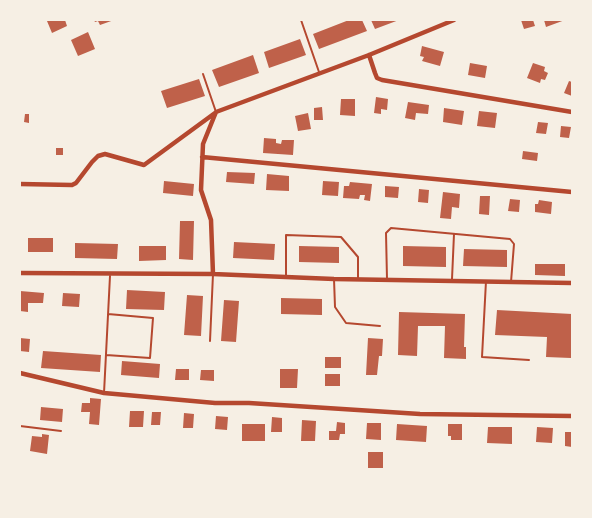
<!DOCTYPE html>
<style>
body{margin:0}
#map{position:relative;width:592px;height:518px;overflow:hidden;background:#f6efe4;font-family:"Sofia Sans Condensed",sans-serif}
canvas{display:block}
.frame{position:absolute;inset:0;border:21px solid #f6efe4;pointer-events:none}
</style>
<div id="map">
<canvas width="592" height="518"></canvas>
<div class="frame"></div>
</div>
<script>
const ctx = document.querySelector('canvas').getContext('2d');
ctx.lineJoin = 'round';
function fill(path, color) { ctx.fillStyle = color; ctx.fill(path, 'evenodd'); }
const toPath = rows => new Path2D(rows.map(r => 'M' + r).join(''));
function stroke(path, color, width, dash) { ctx.strokeStyle = color; ctx.lineWidth = width; ctx.lineCap = dash ? 'butt' : 'round'; ctx.setLineDash(dash || []); ctx.stroke(path); }
fill(toPath([
 [49,20,65,20,67,26,52,33,47,21],
 [94,20,114,20,100,25,98,21,95,22],
 [349,20,362,20,367,31,319,49,313,34],
 [371,20,399,20,375,29],
 [521,20,533,20,535,26,524,29],
 [544,20,565,20,546,27],
 [88,32,95,49,78,56,71,40],
 [300,39,306,55,269,68,264,52],
 [422,46,444,52,440,66,422,61,424,57,420,56],
 [253,55,259,73,219,87,212,70],
 [470,63,487,66,485,78,468,75],
 [533,63,545,67,544,71,548,73,545,80,541,79,540,83,527,78],
 [199,79,205,96,167,108,161,91],
 [569,81,572,82,572,96,564,93],
 [376,97,388,99,387,110,381,109,381,114,374,113],
 [341,99,355,99,355,116,340,115],
 [408,102,429,105,428,114,416,113,415,120,405,118],
 [322,107,323,120,314,120,314,108],
 [444,108,464,111,462,125,443,122],
 [479,111,497,113,495,128,477,126],
 [308,113,311,129,298,131,295,116],
 [25,114,29,114,29,123,24,122],
 [538,122,548,123,546,134,536,133],
 [561,126,571,127,569,138,560,137],
 [264,138,276,139,276,143,281,144,282,140,294,140,293,155,263,153],
 [56,148,63,148,63,155,56,155],
 [523,151,538,153,537,161,522,159],
 [227,172,255,173,254,184,226,182],
 [267,174,289,176,289,191,266,190],
 [164,181,194,184,193,196,163,193],
 [323,181,339,182,338,196,322,195],
 [350,182,372,184,370,201,364,200,365,195,360,195,359,199,343,198,344,186,349,186],
 [385,186,399,187,398,198,385,197],
 [419,189,429,190,428,203,418,202],
 [443,192,460,194,459,208,452,207,451,219,440,218],
 [480,196,490,196,489,215,479,214],
 [510,199,520,200,519,212,508,211],
 [539,200,552,202,551,214,535,212,535,204,538,204],
 [180,221,194,221,193,260,179,259],
 [28,238,53,238,53,252,28,252],
 [234,242,275,244,274,260,233,258],
 [75,243,118,244,117,259,75,258],
 [139,246,166,246,166,260,139,261],
 [299,246,339,247,339,263,299,262],
 [403,246,446,247,446,267,403,266],
 [464,249,507,250,507,267,463,266],
 [535,264,565,264,565,276,535,275],
 [127,290,165,292,164,310,126,309],
 [20,291,44,293,43,303,28,303,28,312,20,311],
 [63,293,80,294,79,307,62,306],
 [187,295,203,296,201,336,184,335],
 [281,298,322,299,322,315,281,314],
 [224,300,239,301,236,342,221,341],
 [497,310,572,314,571,358,546,357,547,337,495,335],
 [399,312,465,314,464,347,466,347,466,359,444,358,445,326,418,326,417,356,398,355],
 [20,338,30,339,29,352,20,351],
 [368,338,383,339,382,356,379,356,377,375,366,375],
 [43,351,101,355,100,372,41,368],
 [325,357,341,357,341,368,325,368],
 [122,361,160,364,159,378,121,375],
 [176,369,189,369,189,380,175,380],
 [280,369,298,369,297,388,280,388],
 [201,370,214,370,214,381,200,380],
 [325,374,340,374,340,386,325,386],
 [90,398,101,399,99,425,89,424,90,412,81,412,82,403,90,403],
 [41,407,63,409,62,422,40,420],
 [130,411,144,411,143,427,129,427],
 [152,412,161,412,160,425,151,425],
 [184,413,194,414,193,428,183,428],
 [216,416,228,417,227,430,215,429],
 [272,417,282,418,282,432,271,432],
 [302,420,316,421,315,441,301,441],
 [337,422,345,423,345,434,340,434,339,440,329,440,329,431,336,431],
 [367,423,381,423,381,440,366,439],
 [242,424,265,424,265,441,242,441],
 [397,424,427,426,426,442,396,440],
 [448,424,462,424,462,440,451,440,451,436,448,436],
 [488,427,512,427,512,444,487,443],
 [537,427,553,428,552,443,536,442],
 [565,432,572,432,572,447,565,446],
 [42,434,49,435,47,454,30,451,32,436,42,437],
 [368,452,383,452,383,468,368,468]
]), '#bf614a');
stroke(toPath([
 [301,20,319,72],
 [203,74,216,112],
 [286,276,286,235,341,237,358,257,358,279],
 [334,279,335,307,346,323,380,326],
 [387,279,386,233,391,228,510,239,514,244,511,282],
 [452,279,454,234],
 [486,281,482,357,529,360],
 [210,341,213,274],
 [106,355,150,358,153,318,108,314],
 [104,393,110,276],
 [20,426,61,431]
]), '#b5482f', 2);
stroke(toPath([
 [369,55,375,73,377,78,382,80,572,112],
 [202,157,572,192],
 [20,184,72,185,76,183,92,162,98,156,105,154,144,165,215,113],
 [20,273,213,274,334,279,572,283],
 [213,274,211,220,201,190,203,144,216,112,369,55,454,20],
 [20,373,104,393,215,403,249,403,420,414,572,416]
]), '#b5482f', 4.5);
</script>
